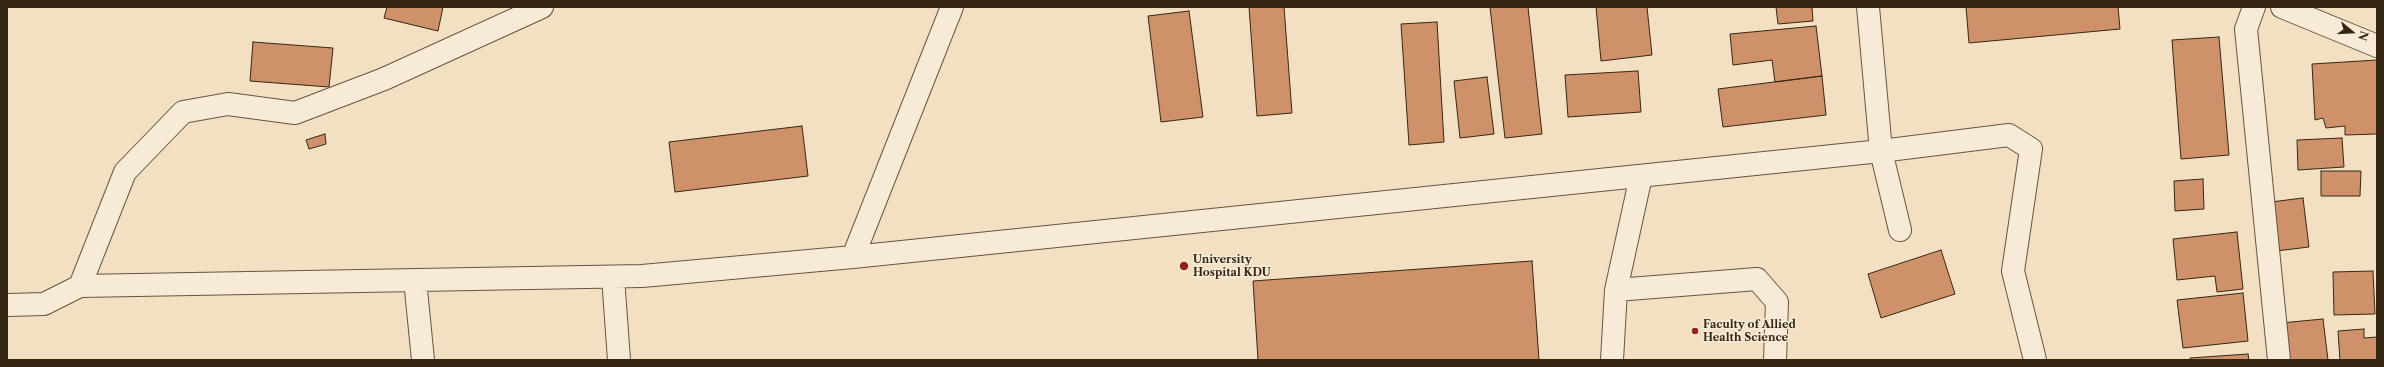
<!DOCTYPE html>
<style>
body{margin:0}
#map{position:relative;width:2384px;height:367px;overflow:hidden;background:#f3e0c3;font-family:"Libre Caslon Text",serif}
canvas{display:block}
.frame{position:absolute;inset:0;border:8px solid #352714;pointer-events:none}
.north{position:absolute;left:2332px;top:12px;width:40px;height:40px;-webkit-text-stroke:3px #f7ebd8;paint-order:stroke;rotate:108deg;font-size:11px;font-weight:700;line-height:16px;text-align:center;color:#352714}
.north::after{content:'';display:block;margin:auto;width:14px;height:18px;background:#352714;clip-path:polygon(50% 0,100% 100%,50% 72%,0 100%)}
</style>
<div id="map">
<canvas width="2384" height="367"></canvas>
<div class="frame"></div>
<div class="north">N</div>
</div>
<script>
const ctx = document.querySelector('canvas').getContext('2d');
ctx.lineJoin = 'round';
function fill(path, color) { ctx.fillStyle = color; ctx.fill(path, 'evenodd'); }
const toPath = rows => new Path2D(rows.map(r => 'M' + r).join(''));
function stroke(path, color, width, dash) { ctx.strokeStyle = color; ctx.lineWidth = width; ctx.lineCap = dash ? 'butt' : 'round'; ctx.setLineDash(dash || []); ctx.stroke(path); }
function drawText(font, color, halo, rows, align = 'center') {
  ctx.font = font + ' "Libre Caslon Text",serif'; ctx.lineWidth = 3; ctx.setLineDash([]); ctx.textBaseline = 'middle'; ctx.strokeStyle = halo; ctx.fillStyle = color; for (const [text, x, y, turn = 0] of rows) {
    ctx.save(); ctx.translate(x, y); ctx.rotate((+turn || 0) * Math.PI / 180); ctx.textAlign = isNaN(turn) ? turn : align; if (halo) ctx.strokeText(text, 0, 0); ctx.fillText(text, 0, 0); ctx.restore();
  }
}
const building = toPath([
 [387,7,443,7,438,31,384,18,387,7],
 [1249,7,1284,7,1292,113,1257,116,1249,7],
 [1490,7,1528,7,1542,134,1505,138,1490,7],
 [1596,7,1647,7,1652,55,1601,61,1596,7],
 [1776,7,1812,7,1813,21,1778,24,1776,7],
 [1966,7,2118,7,2120,29,1969,43,1966,7],
 [1189,11,1203,117,1161,122,1148,16,1189,11],
 [1437,22,1444,142,1409,145,1401,24,1437,22],
 [1816,26,1822,76,1775,82,1772,60,1733,65,1730,34,1816,26],
 [2219,37,2229,155,2181,159,2172,40,2219,37],
 [253,42,333,48,329,87,250,81,253,42],
 [2377,60,2377,134,2345,135,2345,126,2326,128,2323,118,2315,120,2312,64,2377,60],
 [1638,71,1641,112,1568,117,1565,75,1638,71],
 [1822,76,1826,115,1723,127,1718,89,1822,76],
 [1487,77,1494,134,1460,138,1454,81,1487,77],
 [802,126,808,176,675,192,669,142,802,126],
 [325,134,326,144,309,149,306,140,325,134],
 [2342,138,2344,167,2298,170,2297,140,2342,138],
 [2321,171,2361,171,2360,196,2321,196,2321,171],
 [2203,179,2204,209,2175,211,2174,181,2203,179],
 [2303,198,2309,247,2276,251,2271,202,2303,198],
 [2237,232,2243,289,2217,292,2215,276,2177,280,2173,239,2237,232],
 [1941,250,1955,294,1881,318,1868,274,1941,250],
 [1532,261,1539,360,1258,360,1253,281,1532,261],
 [2373,271,2375,314,2334,315,2333,272,2373,271],
 [2243,293,2248,341,2183,348,2177,300,2243,293],
 [2323,319,2328,360,2285,360,2281,323,2323,319],
 [2364,329,2364,338,2377,337,2377,360,2340,360,2338,331,2364,329],
 [2248,354,2249,360,2190,360,2190,358,2248,354]
]);
fill(building, '#cf9169');
stroke(building, '#352714', 1);
const minor = toPath([
 [1868,7,1881,151,1900,230],
 [2254,7,2246,29,2279,360],
 [2282,7,2377,46],
 [853,257,952,7],
 [613,277,619,360],
 [415,280,423,360],
 [80,286,125,172,183,112,228,104,295,113,384,79,542,7],
 [1616,290,1757,279,1777,302,1775,360],
 [7,305,44,304,80,286,642,276,853,257,1881,151,2009,135,2031,149,2013,271,2035,360],
 [1612,360,1616,290,1641,176]
]);
stroke(minor, '#645540', 24);
stroke(minor, '#f7ebd8', 22);
for (const [x, y, r, color] of [
 [1184,266,5,"#8f2418"],
 [1695,331,4,"#8f2418"]
]) { const dot = new Path2D(); dot.arc(x, y, r, 0, 2 * Math.PI); ctx.fillStyle = color; ctx.fill(dot); stroke(dot, '#f7ebd8', 1.5); }
drawText('bold 11px', '#352714', '#f7ebd8', [
 ["University",1193,260],
 ["Hospital KDU",1193,273],
 ["Faculty of Allied",1703,325],
 ["Health Science",1703,338]
], 'left');
</script>
